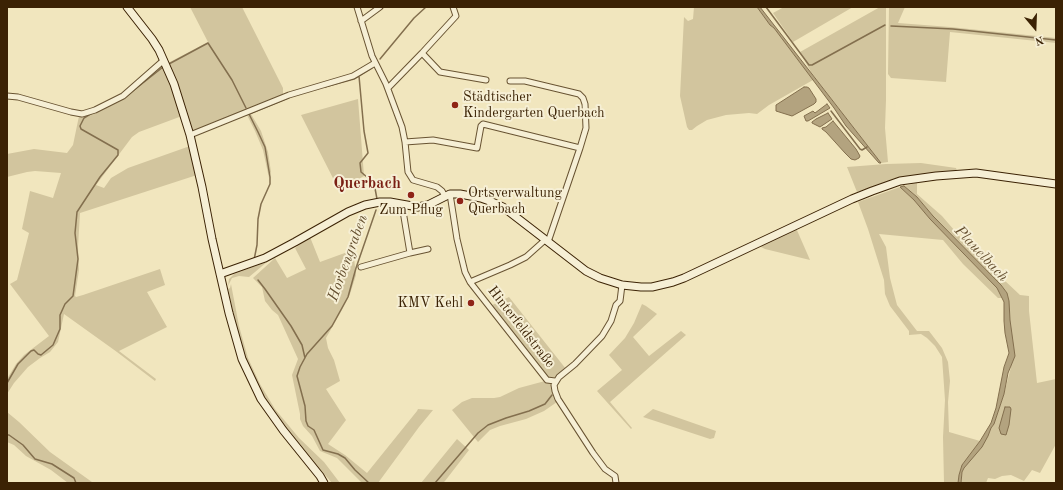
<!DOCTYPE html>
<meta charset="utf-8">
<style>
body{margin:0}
#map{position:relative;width:1063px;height:490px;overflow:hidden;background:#f1e6be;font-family:"Old Standard TT",serif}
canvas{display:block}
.frame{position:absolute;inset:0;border:8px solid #3b2204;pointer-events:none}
.north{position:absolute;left:1015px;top:8px;width:40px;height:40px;-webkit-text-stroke:3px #f6efd5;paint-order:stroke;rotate:161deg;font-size:11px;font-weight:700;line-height:16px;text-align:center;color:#3b2204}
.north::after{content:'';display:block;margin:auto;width:14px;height:18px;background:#3b2204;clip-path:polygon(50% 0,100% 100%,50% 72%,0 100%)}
</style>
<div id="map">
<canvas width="1063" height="490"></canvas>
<div class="frame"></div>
<div class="north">N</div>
</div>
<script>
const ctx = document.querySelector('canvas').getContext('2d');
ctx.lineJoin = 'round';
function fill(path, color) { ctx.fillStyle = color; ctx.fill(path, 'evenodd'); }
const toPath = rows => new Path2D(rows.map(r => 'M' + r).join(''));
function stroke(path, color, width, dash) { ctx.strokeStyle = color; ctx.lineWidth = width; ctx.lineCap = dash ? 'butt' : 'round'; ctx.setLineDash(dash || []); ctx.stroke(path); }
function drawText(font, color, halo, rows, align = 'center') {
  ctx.font = font + ' "Old Standard TT",serif'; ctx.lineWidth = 4; ctx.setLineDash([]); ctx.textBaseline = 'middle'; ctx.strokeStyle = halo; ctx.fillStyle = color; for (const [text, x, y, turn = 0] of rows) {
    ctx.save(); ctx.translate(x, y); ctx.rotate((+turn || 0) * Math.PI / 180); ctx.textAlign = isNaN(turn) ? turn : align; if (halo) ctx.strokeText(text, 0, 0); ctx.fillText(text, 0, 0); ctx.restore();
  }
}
fill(toPath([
 [190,7,242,7,283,88,283,95,193,131,191,130,168,63,208,42],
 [694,7,757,7,770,25,774,28,813,80,769,105,757,114,749,113,726,115,707,120,697,126,692,130,689,130,687,127,680,96,684,17,688,21,693,19],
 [784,7,853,7,793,42,773,13],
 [880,7,886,7,886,100,885,128,888,162,881,163,811,72,800,52],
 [889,7,905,7,898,23,950,27,1056,38,1056,43,950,32,946,82,891,78,888,74],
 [162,66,165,68,182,116,139,132,132,137,96,185,104,188,111,178,128,168,190,146,197,175,80,213,78,247,79,270,75,296,76,297,83,295,160,269,165,285,147,292,167,327,119,351,156,379,155,381,117,352,64,314,58,342,50,352,40,358,28,367,14,383,7,394,7,379,16,364,24,355,49,336,10,284,17,280,29,233,22,229,30,191,53,198,61,173,35,171,27,172,7,177,7,154,34,149,67,153,73,145,79,116,86,114,121,98,158,68],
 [358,99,364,176,339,190,301,115],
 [251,114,261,131,268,152,271,172,269,178,263,150,255,131,247,115],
 [921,163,956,168,957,171,955,172,906,178,857,192,847,167,886,164],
 [917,183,917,194,942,216,967,245,1020,295,1029,296,1029,311,1037,383,1056,379,1056,444,1040,473,1032,470,1024,481,1011,475,1002,476,995,479,988,478,986,483,961,483,962,472,964,468,988,436,991,428,994,424,1004,394,1011,367,1009,301,1007,293,1001,285,933,216,917,197,904,186],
 [900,187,914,200,930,219,997,288,1002,298,998,298,963,264,943,240,879,234,886,247,890,278,897,305,917,331,929,331,942,348,948,362,950,381,948,402,949,432,980,441,962,465,959,475,958,483,944,483,943,437,945,400,942,357,935,346,927,338,921,334,909,335,909,331,890,306,885,294,884,280,868,229,858,202],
 [796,228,810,260,765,249,759,246],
 [310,237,320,262,353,250,356,275,350,294,342,310,326,338,328,348,334,360,340,381,326,389,346,420,328,444,345,455,367,473,417,411,418,409,433,410,419,427,378,483,362,483,337,458,320,451,312,436,303,426,300,419,300,414,292,375,298,359,278,315,272,310,265,301,262,287,253,278,275,258,287,278,306,269,295,248],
 [267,262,249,277,239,276,232,278,228,286,229,279,234,274],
 [231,284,239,326,248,358,260,384,275,409,299,438,324,462,340,483,332,483,319,468,317,469,288,434,260,393,244,356,238,334,228,289,230,288],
 [509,297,566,369,556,377,551,378,546,376,490,306],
 [642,304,646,306,657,314,633,337,649,356,681,331,686,335,610,402,632,428,631,429,597,391,622,370,609,355,625,338,634,323],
 [545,381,550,382,552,385,557,402,544,411,526,419,500,426,490,430,478,442,452,410,462,402,472,398,494,398,500,397,519,388],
 [653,409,716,431,714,438,710,439,643,417],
 [7,412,19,422,50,452,92,482,92,483,68,483,51,470,26,456,14,445,7,442],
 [457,439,469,450,445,481,443,483,421,483]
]), '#d2c59e');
const water = toPath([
 [757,7,760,7,881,163,879,163,846,126,834,108,774,28,770,25,757,7],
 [804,87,807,87,809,88,816,99,816,102,814,104,794,115,792,116,776,111,776,105,804,87],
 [827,104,830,108,808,121,806,121,804,116,813,111,815,113,827,104],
 [828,113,832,119,820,127,812,123,812,122,816,119,828,113],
 [833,121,856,149,860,156,859,158,855,160,851,159,845,153,826,132,822,129,822,128,826,127,833,121],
 [904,186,917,197,933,216,1001,285,1007,293,1009,301,1010,320,1015,356,1008,373,1004,394,994,424,991,428,988,436,982,447,964,468,962,472,961,483,958,483,959,475,962,465,980,441,991,423,996,408,1004,367,1009,353,1005,333,1004,321,1004,302,997,288,930,219,914,200,900,187,904,186],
 [1005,407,1010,407,1011,409,1009,425,1006,435,1001,434,999,428,1005,407]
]);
fill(water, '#b3a37f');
stroke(water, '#836f4e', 1);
stroke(toPath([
 [766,7,809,65,812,65,885,25],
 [891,26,953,29,1056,40],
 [380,59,414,18,426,7],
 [167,65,208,43,232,80,246,108],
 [372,68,359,76,364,131,368,153,360,163,361,172,374,183,377,199],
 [325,87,354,79,359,76],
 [124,98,163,67],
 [831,111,860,149,862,150,867,147],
 [254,260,257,245,258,219,261,204,270,184,270,177,265,147,258,132,249,114,288,98],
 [258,280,265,289,291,326,302,345,305,358],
 [7,383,18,364,31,351,34,350,38,354,41,355,53,345,60,329,60,315,65,304,73,296,78,259,75,233,77,212,100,177,118,155,118,150,81,129,80,126,84,118,92,113],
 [7,435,9,435,23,445,35,459,52,464,74,478,76,483],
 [369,483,355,470,345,458,338,454,323,450,314,430,308,426,306,421,305,406,297,376,300,367,307,354,332,326,348,297,356,268,376,210],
 [435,483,478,433,488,425,506,418,529,411,545,404,552,395]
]), '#836f4e', 1.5);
const street = toPath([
 [357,7,372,56,386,84,402,127,405,142,408,172,413,180,437,187,442,191,445,196],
 [361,21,380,7],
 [422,53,440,72,486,80],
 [510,81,525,81,579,94,583,98,585,104,586,128,580,148],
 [388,88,422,53,456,16,453,7],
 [7,96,18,97,71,112,82,114,95,110,123,96,164,60],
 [190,135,289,95,353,76,375,63],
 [405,142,433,140,477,148,481,126,483,124,580,148,548,242],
 [450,194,457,239,465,272,470,282,547,380,555,381],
 [410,253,428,249],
 [361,267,410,253,402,205],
 [470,282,510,265,526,257,545,240],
 [616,483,615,476,605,469,593,453,558,399,555,391,554,385,559,377,575,364,602,336,611,321,616,305,620,301,622,285]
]);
const secondary = toPath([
 [127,7,152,39,159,50,174,84,190,135,202,187,212,239,229,313,242,359,261,399,283,430,320,476,324,483],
 [220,274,265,258,295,242,348,212,365,205,380,202,390,202,418,207,428,205,450,194,460,194,481,198,492,202,503,207,586,271,600,278,622,285,641,287,652,287,673,282,684,278,852,199,872,191,900,181,936,176,976,173,1056,184]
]);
stroke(street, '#685332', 7);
stroke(secondary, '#3b2204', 9);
stroke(street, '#f6efd5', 5);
stroke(secondary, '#f6efd5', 7);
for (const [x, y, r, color] of [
 [455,105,4,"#8f2418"],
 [411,195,4,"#8f2418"],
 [460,201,4,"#8f2418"],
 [471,303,4,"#8f2418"]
]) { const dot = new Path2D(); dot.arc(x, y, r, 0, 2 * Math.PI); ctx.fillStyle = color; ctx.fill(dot); stroke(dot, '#f6efd5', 1.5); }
drawText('14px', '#3b2204', '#f6efd5', [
 ["Städtischer",463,97],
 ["Kindergarten Querbach",463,113],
 ["Ortsverwaltung",468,193],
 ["Querbach",468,209],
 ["Zum Pflug",411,210,"center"],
 ["KMV Kehl",463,303,"right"]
], 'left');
drawText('14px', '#3b2204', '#f6efd5', [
 ["Hinterfeldstraße",521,327,52]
]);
drawText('italic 15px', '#654f2f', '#f6efd5', [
 ["Plauelbach",981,254,47],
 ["Horbengraben",348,258,-70]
]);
drawText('bold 16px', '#7a1f14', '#f6efd5', [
 ["Querbach",367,184]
]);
</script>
